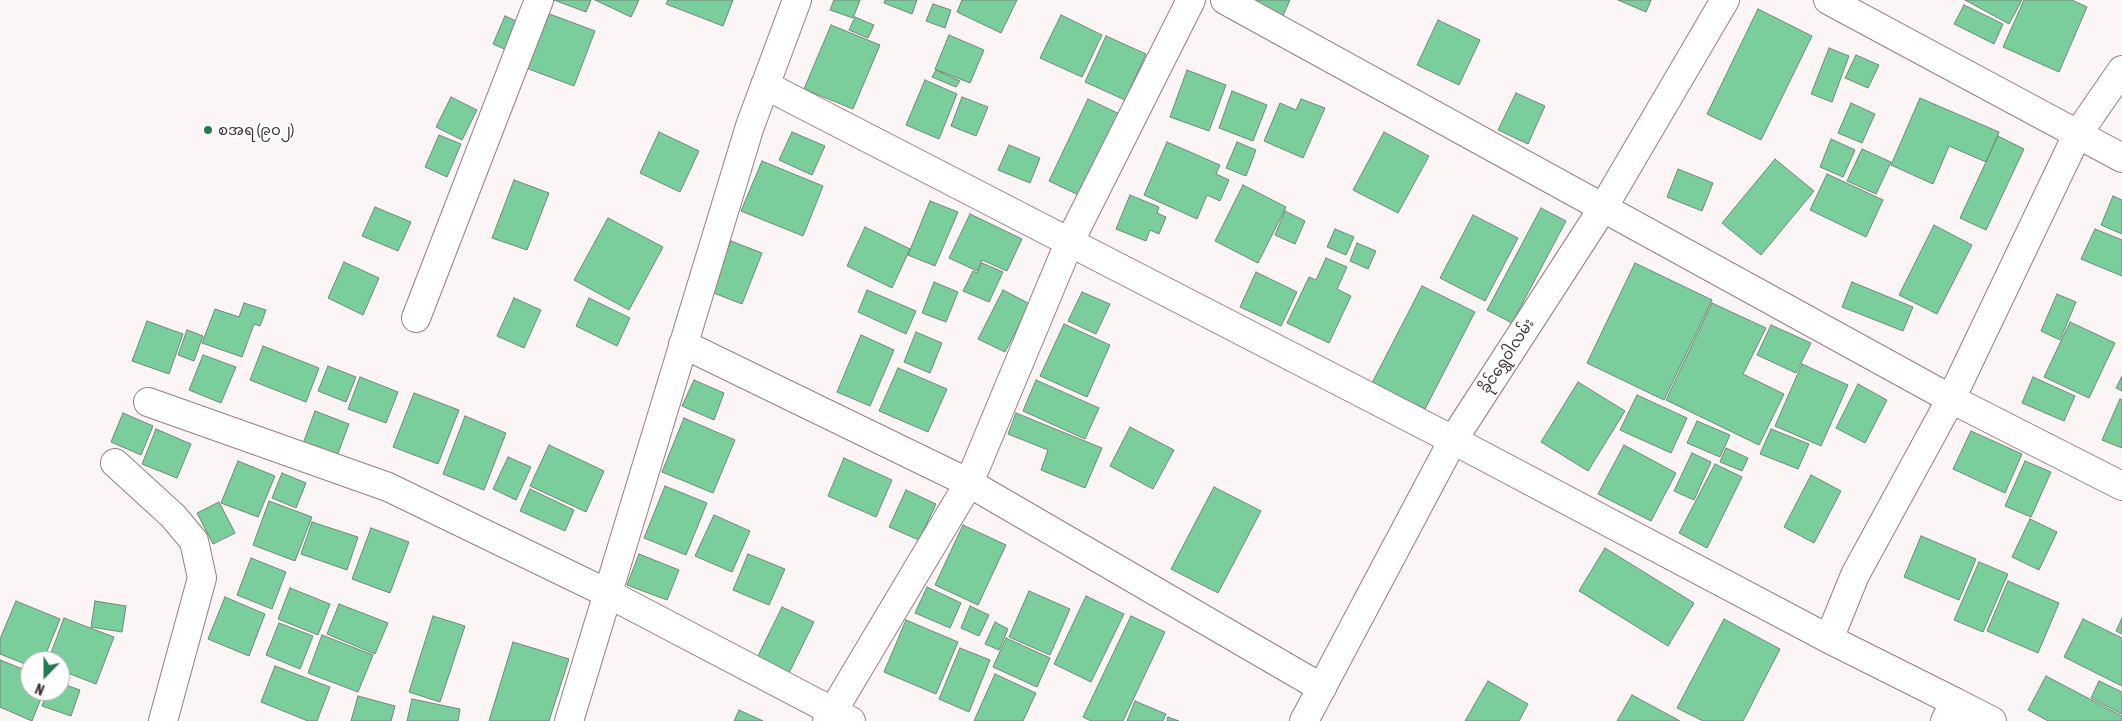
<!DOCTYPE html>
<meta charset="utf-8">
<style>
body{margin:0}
#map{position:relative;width:2122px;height:721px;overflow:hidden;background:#fbf5f6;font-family:"Asap Condensed",sans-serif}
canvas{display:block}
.north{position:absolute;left:20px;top:651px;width:50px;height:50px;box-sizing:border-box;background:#fff;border:1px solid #b3aeaf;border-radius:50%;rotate:202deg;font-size:14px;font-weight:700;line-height:20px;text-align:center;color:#403436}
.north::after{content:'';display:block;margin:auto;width:18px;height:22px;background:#247b4f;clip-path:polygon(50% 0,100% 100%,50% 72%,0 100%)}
</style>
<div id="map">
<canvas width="2122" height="721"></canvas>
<div class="north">N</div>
</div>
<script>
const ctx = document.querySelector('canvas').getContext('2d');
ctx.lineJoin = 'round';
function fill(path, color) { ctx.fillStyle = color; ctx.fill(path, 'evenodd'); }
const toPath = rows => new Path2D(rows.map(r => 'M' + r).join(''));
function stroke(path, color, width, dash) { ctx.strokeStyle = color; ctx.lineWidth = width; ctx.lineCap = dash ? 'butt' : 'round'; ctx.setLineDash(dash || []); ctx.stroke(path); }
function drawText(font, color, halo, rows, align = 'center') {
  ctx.font = font + ' "Asap Condensed","Noto Sans Myanmar",sans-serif'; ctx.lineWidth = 4.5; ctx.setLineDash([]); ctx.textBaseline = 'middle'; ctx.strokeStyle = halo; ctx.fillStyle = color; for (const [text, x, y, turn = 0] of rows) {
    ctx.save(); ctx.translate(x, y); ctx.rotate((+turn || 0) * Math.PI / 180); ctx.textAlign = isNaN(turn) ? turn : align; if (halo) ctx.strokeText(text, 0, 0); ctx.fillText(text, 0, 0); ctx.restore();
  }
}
const building = toPath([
 [554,0,591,0,586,12,554,0],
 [595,0,639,0,631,17,595,0],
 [668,0,733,0,723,26,666,4,668,0],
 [834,0,860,0,853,18,830,10,834,0],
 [885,0,917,0,912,14,884,3,885,0],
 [962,0,1017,0,1001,33,957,12,962,0],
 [1233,0,1290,0,1280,22,1233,0],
 [1618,0,1651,0,1646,12,1618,0],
 [1965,0,2022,0,2009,24,1965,0],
 [2024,0,2072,0,2087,7,2059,72,2003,47,2024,0],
 [933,4,951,10,945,28,926,21,933,4],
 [1964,5,2003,24,1994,44,1954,24,1964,5],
 [1758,9,1812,36,1761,140,1707,114,1758,9],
 [547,13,595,31,574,86,526,68,547,13],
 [1061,15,1102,35,1082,77,1040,58,1061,15],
 [505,16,523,24,511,52,493,44,505,16],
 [855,17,874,25,868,38,849,30,855,17],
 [1438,20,1480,40,1459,85,1417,65,1438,20],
 [831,25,880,45,853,109,804,89,831,25],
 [949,35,984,50,970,83,935,69,949,35],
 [1106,36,1146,54,1125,100,1085,82,1106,36],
 [1829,48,1849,56,1832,102,1811,94,1829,48],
 [1856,55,1879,65,1868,88,1845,78,1856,55],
 [936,70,960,81,956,87,932,77,936,70],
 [1187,70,1226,85,1209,131,1170,117,1187,70],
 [925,80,957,94,939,139,906,125,925,80],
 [1232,91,1267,105,1253,141,1219,128,1232,91],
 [1516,93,1545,106,1528,144,1498,130,1516,93],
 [451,97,477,110,462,140,436,127,451,97],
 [962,97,988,107,976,136,951,126,962,97],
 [1920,98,1999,132,1986,162,1949,146,1933,184,1891,165,1920,98],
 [1088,99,1128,118,1089,200,1049,181,1088,99],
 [1301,99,1325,108,1303,158,1264,141,1280,103,1296,110,1301,99],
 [1851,103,1875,114,1862,143,1838,133,1851,103],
 [659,132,699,151,680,192,640,173,659,132],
 [792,132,825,146,812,175,779,160,792,132],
 [1384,132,1429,156,1398,213,1353,190,1384,132],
 [439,135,461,144,447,177,425,167,439,135],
 [1998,136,2024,149,1986,230,1960,218,1998,136],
 [1831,139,1855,150,1843,177,1820,167,1831,139],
 [1167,142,1220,165,1216,174,1229,180,1220,201,1207,195,1197,219,1144,195,1167,142],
 [1237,142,1256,150,1246,176,1226,168,1237,142],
 [1009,145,1040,158,1030,183,998,170,1009,145],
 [1862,149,1891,162,1876,194,1847,181,1862,149],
 [1775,159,1814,191,1761,255,1722,223,1775,159],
 [762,161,823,186,803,236,741,211,762,161],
 [1678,169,1713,183,1702,211,1667,197,1678,169],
 [1827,174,1883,200,1866,237,1810,210,1827,174],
 [514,180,549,193,527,250,492,238,514,180],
 [1243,185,1286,207,1258,263,1215,241,1243,185],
 [1130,195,1159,207,1157,213,1166,217,1159,234,1150,230,1146,241,1116,229,1130,195],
 [2113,196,2122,200,2122,234,2101,225,2113,196],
 [930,201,958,212,935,266,908,255,930,201],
 [375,207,411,222,398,251,362,236,375,207],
 [1541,208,1566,221,1512,323,1487,310,1541,208],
 [1285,211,1305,221,1295,244,1275,235,1285,211],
 [970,214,1022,239,1007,271,982,260,977,271,949,258,970,214],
 [1473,215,1518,238,1485,301,1440,278,1473,215],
 [608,218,663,247,629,310,574,280,608,218],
 [1934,225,1972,245,1937,314,1899,295,1934,225],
 [865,227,910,249,892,288,847,266,865,227],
 [1335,229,1354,237,1346,255,1327,247,1335,229],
 [2095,229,2122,240,2122,276,2081,259,2095,229],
 [731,241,762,253,742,304,711,292,731,241],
 [1357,243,1376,251,1368,269,1350,261,1357,243],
 [1326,258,1347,267,1337,289,1351,296,1329,343,1287,323,1309,277,1316,280,1326,258],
 [344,262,379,278,363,315,328,298,344,262],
 [982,263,1003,272,989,302,963,291,973,271,977,273,982,263],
 [1635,263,1712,300,1664,400,1587,363,1635,263],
 [1256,272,1297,292,1281,326,1240,307,1256,272],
 [934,282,958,292,946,322,922,313,934,282],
 [1852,282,1913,307,1903,331,1842,307,1852,282],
 [1422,286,1475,312,1425,409,1372,383,1422,286],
 [867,290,916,311,906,334,858,312,867,290],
 [1003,290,1030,304,1005,352,978,339,1003,290],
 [1082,292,1110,304,1096,334,1068,321,1082,292],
 [2057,294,2076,302,2060,340,2041,331,2057,294],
 [514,298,541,310,524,348,497,336,514,298],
 [589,298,630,318,617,346,576,326,589,298],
 [244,303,266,310,260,326,254,324,242,357,202,343,215,309,239,317,244,303],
 [1712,303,1766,328,1743,374,1784,394,1759,445,1666,400,1712,303],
 [147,321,183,334,169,374,132,361,147,321],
 [2070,322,2115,343,2089,398,2044,377,2070,322],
 [1064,324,1110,345,1087,397,1040,376,1064,324],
 [1771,325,1811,343,1796,373,1757,355,1771,325],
 [187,330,203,336,194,361,178,355,187,330],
 [916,332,942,343,930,373,904,362,916,332],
 [861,335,894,350,870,406,837,392,861,335],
 [263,346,319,368,306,402,250,380,263,346],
 [203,355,236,367,221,403,189,390,203,355],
 [1802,364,1848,385,1821,446,1775,426,1802,364],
 [328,366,356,377,346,402,318,391,328,366],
 [898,368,947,389,928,432,879,411,898,368],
 [2122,376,2122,391,2116,388,2122,376],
 [360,377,398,392,386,423,348,409,360,377],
 [2033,377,2075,396,2064,421,2022,403,2033,377],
 [694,380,724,393,714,420,682,406,694,380],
 [1036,380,1099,408,1085,439,1023,411,1036,380],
 [1578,382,1625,411,1588,471,1541,442,1578,382],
 [1858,384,1887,400,1865,443,1836,428,1858,384],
 [414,393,459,410,438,464,393,447,414,393],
 [1637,395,1687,418,1671,453,1620,430,1637,395],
 [2120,399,2122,400,2122,448,2102,440,2120,399],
 [315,411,349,424,337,456,303,444,315,411],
 [123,413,153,426,141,455,111,442,123,413],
 [1016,413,1102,448,1085,488,1041,470,1048,450,1008,434,1016,413],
 [465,416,506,433,484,490,443,474,465,416],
 [684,418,735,440,713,493,662,472,684,418],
 [1697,421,1730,435,1720,457,1687,443,1697,421],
 [1130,427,1174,450,1153,489,1110,466,1130,427],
 [156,429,191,444,177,478,142,464,156,429],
 [1771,429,1809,444,1798,469,1760,454,1771,429],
 [1971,431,2022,454,2005,493,1953,469,1971,431],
 [549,445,604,471,586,512,530,486,549,445],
 [1624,445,1676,473,1651,521,1598,494,1624,445],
 [1726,448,1748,458,1742,471,1720,462,1726,448],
 [1692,453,1711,462,1694,500,1674,491,1692,453],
 [508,457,531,467,516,500,493,489,508,457],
 [844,458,892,480,876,517,828,496,844,458],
 [238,461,275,476,258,517,221,503,238,461],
 [2025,461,2051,472,2031,517,2005,506,2025,461],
 [1715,464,1742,477,1707,548,1679,533,1715,464],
 [282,473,306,483,296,508,272,498,282,473],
 [1811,475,1841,491,1814,543,1784,527,1811,475],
 [665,486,707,503,686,555,644,538,665,486],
 [1214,487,1261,511,1218,593,1171,569,1214,487],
 [530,489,574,510,565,531,520,511,530,489],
 [906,490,936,504,919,540,889,527,906,490],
 [269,501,312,517,295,561,253,545,269,501],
 [219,502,235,533,213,544,197,513,219,502],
 [714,515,750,531,732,572,695,556,714,515],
 [2030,519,2057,532,2039,570,2012,557,2030,519],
 [312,522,358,537,347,570,301,554,312,522],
 [963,525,1006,545,978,605,935,585,963,525],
 [371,528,409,542,390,593,352,579,371,528],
 [1921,536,1976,559,1959,600,1904,577,1921,536],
 [1605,548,1694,603,1668,646,1579,591,1605,548],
 [639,554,679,570,667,600,627,585,639,554],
 [748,554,785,569,769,605,733,590,748,554],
 [251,558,286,572,272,609,237,595,251,558],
 [1979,562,2008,574,1983,632,1954,620,1979,562],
 [2008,581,2059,603,2038,653,1987,631,2008,581],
 [927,587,961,603,950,628,915,613,927,587],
 [290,588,330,604,318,635,278,619,290,588],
 [1029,591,1070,609,1050,655,1009,637,1029,591],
 [1086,596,1124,614,1091,682,1054,664,1086,596],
 [225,597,265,614,249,656,208,639,225,597],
 [16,601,60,619,43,661,30,661,30,666,0,654,0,639,16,601],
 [95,601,126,606,122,632,91,627,95,601],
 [339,604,388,623,375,654,327,634,339,604],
 [970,606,989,615,979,636,961,628,970,606],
 [782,607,814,622,788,675,756,660,782,607],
 [433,616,465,626,440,702,409,692,433,616],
 [1131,616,1165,632,1123,721,1091,721,1083,717,1131,616],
 [64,618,114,637,96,684,60,670,60,661,48,661,64,618],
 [2122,618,2122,634,2116,631,2122,618],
 [1724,619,1780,649,1743,721,1703,721,1677,708,1724,619],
 [2083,619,2122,638,2122,686,2064,657,2083,619],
 [906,620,958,642,936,694,884,672,906,620],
 [995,622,1008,629,999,650,985,644,995,622],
 [279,623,313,636,300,669,266,655,279,623],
 [322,635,373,655,358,692,308,673,322,635],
 [1006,638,1050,658,1037,687,993,667,1006,638],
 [513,642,569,659,549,721,489,721,513,642],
 [960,648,990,660,969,712,939,699,960,648],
 [0,660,30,672,30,691,44,691,32,721,0,707,0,660],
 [275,666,330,687,317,721,308,721,261,702,275,666],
 [995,674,1036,693,1023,721,974,721,995,674],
 [2046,676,2122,716,2122,721,2048,721,2028,710,2046,676],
 [1488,681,1528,704,1519,721,1465,721,1488,681],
 [2099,681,2122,692,2122,714,2091,698,2099,681],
 [60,683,80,690,71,716,42,706,47,691,60,691,60,683],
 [1632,695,1680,721,1617,721,1632,695],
 [358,696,395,706,391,721,351,721,358,696],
 [412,699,460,709,458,721,407,721,412,699],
 [1135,701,1166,714,1163,721,1127,721,1135,701],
 [739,710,763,721,734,721,739,710],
 [1168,717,1179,721,1167,721,1168,717]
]);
fill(building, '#79ce9c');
stroke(building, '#718879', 1);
const minor = toPath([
 [1225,0,1951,399,2122,486],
 [1828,0,2122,158],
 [765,85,1453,440,1829,639],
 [416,318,539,0],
 [683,344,969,483,1322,688],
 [148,402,388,487,607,593,851,721],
 [115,463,173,516,194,541,202,578,163,721],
 [1955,702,1829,639,1855,575,1951,399,2077,135,2122,70],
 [569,721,750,126,797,0],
 [827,721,969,483,1069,243,1191,0],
 [1945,721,1955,702,1992,721]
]);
const tertiary = toPath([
 [1304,721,1453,440,1603,208,1725,0]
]);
stroke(minor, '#997d82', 30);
stroke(tertiary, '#997d82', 30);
stroke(minor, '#fff', 28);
stroke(tertiary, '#fff', 28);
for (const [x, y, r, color] of [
 [208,130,5,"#247b4f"]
]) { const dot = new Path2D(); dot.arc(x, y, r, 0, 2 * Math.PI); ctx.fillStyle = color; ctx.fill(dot); stroke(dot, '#fff', 2); }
drawText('15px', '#403436', '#fff', [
 ["စအရ (၉၀၂)",218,130]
], 'left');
drawText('15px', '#403436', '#fff', [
 ["ခိုင်ရွှေဝါလမ်း",1507,356,-57]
]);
</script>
